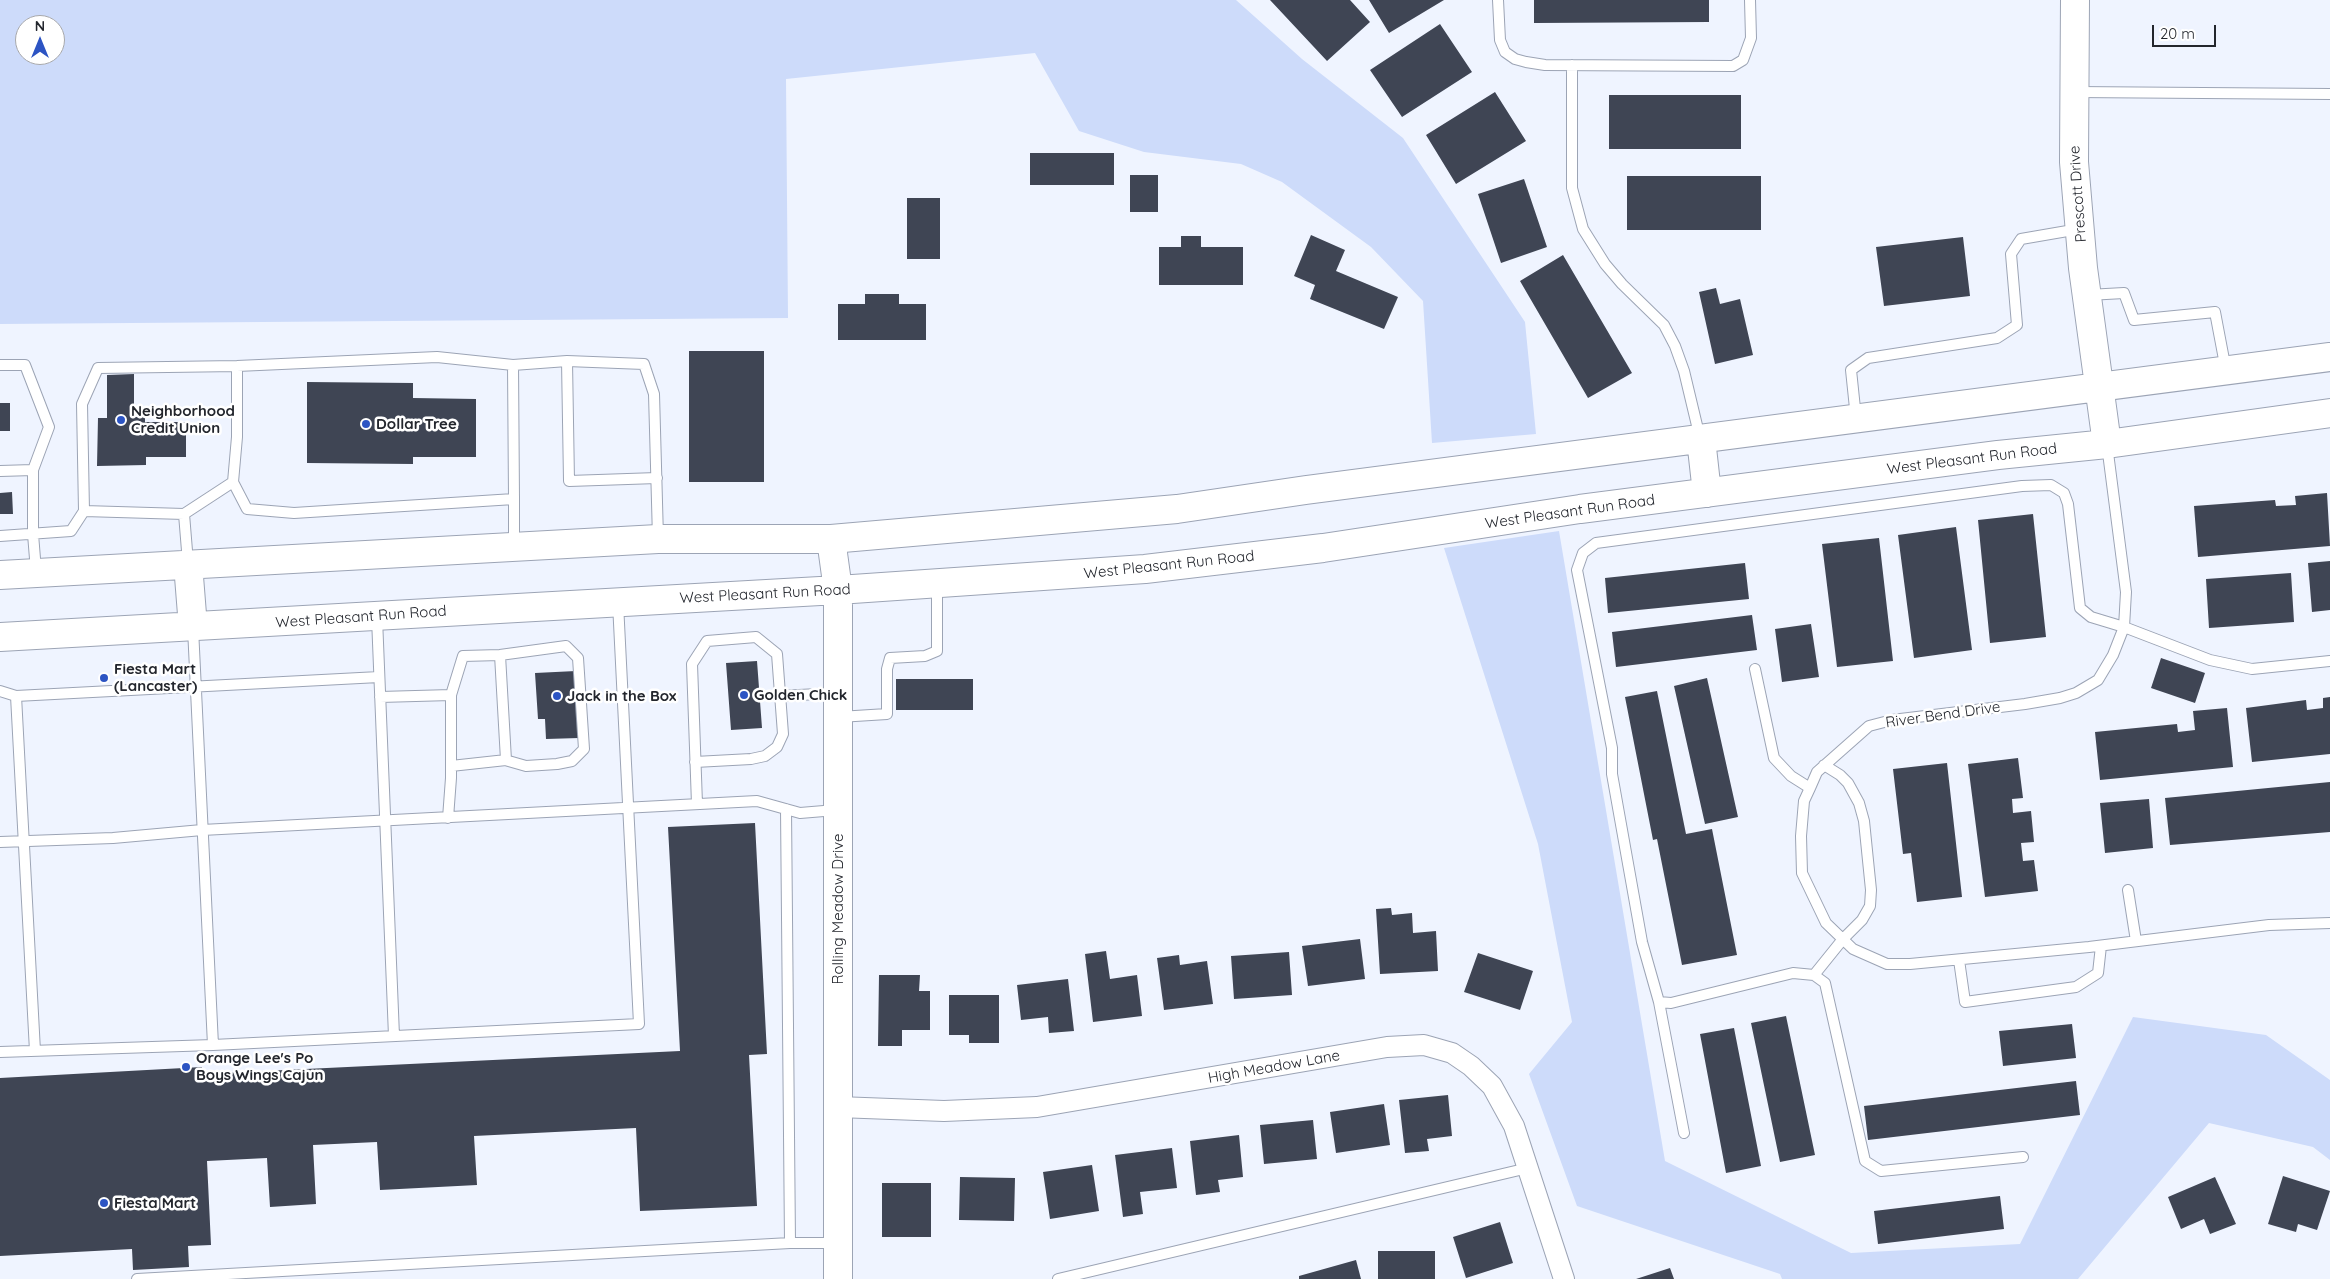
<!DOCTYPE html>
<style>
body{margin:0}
#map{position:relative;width:2330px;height:1279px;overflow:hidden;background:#eff4ff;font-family:Quicksand,sans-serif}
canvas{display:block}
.north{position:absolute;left:15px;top:15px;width:50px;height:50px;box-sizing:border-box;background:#fff;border:1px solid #a7a8ab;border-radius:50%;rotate:0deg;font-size:14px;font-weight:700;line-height:20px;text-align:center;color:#23262d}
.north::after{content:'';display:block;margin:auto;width:18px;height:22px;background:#2c54c3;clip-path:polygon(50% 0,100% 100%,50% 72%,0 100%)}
.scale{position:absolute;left:2152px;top:25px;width:64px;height:22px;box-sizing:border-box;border:2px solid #23262d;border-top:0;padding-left:6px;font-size:15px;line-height:18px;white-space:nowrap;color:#23262d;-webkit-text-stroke:4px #fff;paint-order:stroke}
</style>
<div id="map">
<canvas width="2330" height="1279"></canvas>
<div class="north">N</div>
<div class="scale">20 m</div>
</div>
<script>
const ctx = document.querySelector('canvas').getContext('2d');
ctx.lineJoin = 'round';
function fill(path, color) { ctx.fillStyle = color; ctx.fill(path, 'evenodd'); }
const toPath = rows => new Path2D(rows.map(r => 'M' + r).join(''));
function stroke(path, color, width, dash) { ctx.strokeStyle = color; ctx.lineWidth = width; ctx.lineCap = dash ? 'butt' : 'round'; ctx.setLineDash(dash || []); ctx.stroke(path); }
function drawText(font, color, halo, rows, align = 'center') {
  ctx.font = font + ' Quicksand,sans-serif'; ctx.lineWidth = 5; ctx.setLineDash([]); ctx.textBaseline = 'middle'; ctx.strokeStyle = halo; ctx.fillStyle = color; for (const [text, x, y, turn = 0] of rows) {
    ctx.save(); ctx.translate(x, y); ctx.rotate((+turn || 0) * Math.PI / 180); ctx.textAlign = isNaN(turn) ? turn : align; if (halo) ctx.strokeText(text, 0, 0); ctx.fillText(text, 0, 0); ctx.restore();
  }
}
fill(toPath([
 [0,0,1236,0,1302,59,1403,138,1525,322,1536,434,1432,443,1423,301,1371,247,1282,182,1241,164,1144,152,1079,131,1035,53,786,79,788,318,0,324],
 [25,25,55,25,55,55,25,55],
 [1559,531,1665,1161,1851,1253,2020,1244,2133,1017,2266,1035,2330,1080,2330,1160,2313,1147,2209,1123,2078,1279,1782,1279,1780,1274,1577,1206,1529,1074,1572,1022,1538,844,1444,548]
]), '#cddbfa');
fill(toPath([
 [1270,0,1350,0,1370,22,1327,61],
 [1369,0,1444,0,1389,33],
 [1534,0,1709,0,1709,22,1534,23],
 [1440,24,1472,72,1402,117,1370,70],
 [1495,92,1526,141,1456,184,1426,135],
 [1609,95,1741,95,1741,149,1609,149],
 [1030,153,1114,153,1114,185,1030,185],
 [1130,175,1158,175,1158,212,1130,212],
 [1627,176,1761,176,1761,230,1627,230],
 [1524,179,1547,247,1501,263,1478,194],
 [907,198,940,198,940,259,907,259],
 [1311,235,1345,250,1336,271,1398,297,1384,329,1310,299,1315,285,1294,276],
 [1181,236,1201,236,1201,247,1243,247,1243,285,1159,285,1159,247,1181,247],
 [1963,237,1970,296,1884,306,1876,247],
 [1563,255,1632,373,1588,398,1520,281],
 [1716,288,1720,304,1740,299,1753,355,1715,364,1699,292],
 [865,294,899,294,899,304,926,304,926,340,838,340,838,304,865,304],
 [689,351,764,351,764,482,689,482],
 [134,374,134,417,145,417,145,422,186,422,186,457,146,457,146,465,97,466,98,418,107,418,107,375],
 [307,382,413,383,413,398,476,399,476,457,413,457,413,464,307,463],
 [0,403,10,403,10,431,0,431],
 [12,492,13,514,0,514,0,493],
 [2327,493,2330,546,2198,557,2194,506,2275,500,2276,506,2296,505,2295,496],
 [2033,514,2046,637,1990,643,1978,520],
 [1956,527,1972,650,1914,658,1898,535],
 [1879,538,1893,661,1837,667,1822,544],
 [2330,561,2330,610,2312,612,2308,563],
 [1745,563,1749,599,1608,613,1605,578],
 [2291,573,2294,622,2209,628,2206,579],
 [1752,615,1757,650,1616,667,1612,632],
 [1811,624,1819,677,1782,682,1775,629],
 [2161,658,2205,673,2195,703,2151,688],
 [757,661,762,728,731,730,726,663],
 [576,671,579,738,546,739,545,719,538,719,535,673],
 [1707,678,1738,817,1705,824,1674,686],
 [896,679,973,679,973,710,896,710],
 [1657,691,1686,834,1712,829,1737,955,1682,965,1657,839,1653,840,1625,697],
 [2330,697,2330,754,2252,762,2246,708,2306,700,2307,710,2323,708,2323,698],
 [2227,708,2233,767,2100,780,2095,732,2177,724,2178,732,2195,730,2193,711],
 [2018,758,2023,798,2012,799,2013,813,2031,811,2034,842,2021,843,2023,861,2034,860,2038,891,1985,897,1968,764],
 [1947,763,1962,897,1917,902,1911,853,1903,854,1893,769],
 [2330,782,2330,832,2170,845,2165,798],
 [2149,799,2153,848,2105,853,2100,803],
 [755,823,767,1054,749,1055,757,1206,640,1211,636,1128,474,1136,477,1185,380,1190,377,1142,313,1145,316,1204,270,1207,267,1158,207,1161,211,1245,188,1246,189,1267,133,1270,132,1249,0,1256,0,1078,202,1067,202,1074,680,1051,668,827],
 [1391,908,1392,915,1412,913,1413,933,1436,931,1438,971,1380,974,1376,909],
 [1360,939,1365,979,1308,986,1302,946],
 [1106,951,1110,979,1137,975,1142,1016,1093,1022,1085,954],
 [1289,952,1292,995,1234,999,1231,956],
 [1478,953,1533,971,1520,1010,1464,992],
 [1179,955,1180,965,1207,961,1213,1004,1164,1010,1157,958],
 [879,975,920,975,919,991,930,991,930,1030,902,1030,902,1046,878,1046],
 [1068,979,1074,1031,1049,1033,1048,1017,1021,1020,1017,985],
 [949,995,999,995,999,1043,969,1043,969,1035,949,1035],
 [1786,1016,1815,1155,1780,1162,1751,1023],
 [2072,1024,2076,1058,2003,1066,1999,1031],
 [1734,1028,1761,1166,1726,1173,1700,1034],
 [2076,1081,2080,1115,1868,1140,1864,1106],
 [1448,1095,1452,1136,1427,1139,1429,1151,1405,1153,1399,1100],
 [1384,1104,1390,1145,1336,1153,1330,1112],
 [1313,1120,1317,1159,1264,1164,1260,1125],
 [1239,1135,1243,1177,1218,1180,1220,1192,1196,1195,1190,1141],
 [1172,1148,1177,1188,1140,1192,1143,1214,1123,1217,1115,1155],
 [1092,1165,1099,1211,1050,1219,1043,1172],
 [2283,1176,2330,1191,2317,1230,2298,1224,2296,1232,2268,1224],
 [960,1177,1015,1178,1014,1221,959,1220],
 [2215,1177,2236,1224,2210,1234,2204,1219,2181,1229,2168,1197],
 [882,1183,931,1183,931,1237,882,1237],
 [2000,1196,2004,1229,1878,1244,1874,1211],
 [1500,1222,1513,1263,1466,1278,1453,1237],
 [1378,1251,1435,1251,1435,1279,1378,1279],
 [1356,1260,1361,1279,1299,1279,1299,1276],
 [1670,1268,1674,1279,1636,1279]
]), '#3f4554');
const lane = toPath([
 [1498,0,1500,40,1505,52,1515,59,1526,62,1545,65,1733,66,1743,60,1751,38,1750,0],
 [1572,65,1572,188,1583,229,1605,264,1622,284,1664,325,1675,346,1684,371,1700,438],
 [2075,92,2330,94],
 [2088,295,2124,293,2134,320,2215,312,2226,370],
 [567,361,569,481,657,478],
 [0,365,25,365,49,427,33,470,33,534,36,571],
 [513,365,567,361,644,364,654,394,658,538],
 [1856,418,1851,370,1868,358,1997,338,2017,325,2011,254,2021,239,2079,229],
 [2107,445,2126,592,2124,627,2113,655,2098,680,2076,693,2060,698,2025,704,1892,720,1869,726,1817,772,1810,788,1804,801,1801,836,1802,873,1826,923,1853,949,1887,964,1910,964,2089,947,2269,925,2330,923],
 [0,471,33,470],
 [233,482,247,509,294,513,514,499,514,545],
 [84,511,184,514,233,482,237,437,237,366],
 [184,514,188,563],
 [0,536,71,531,84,511,82,404,98,368,237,366,437,357,513,365,514,499],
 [377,618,394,1036],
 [193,628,213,1045],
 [1755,669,1774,758,1791,776,1810,788],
 [0,691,16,696,379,677],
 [451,695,463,656,500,655,566,646,578,658,584,749,572,761,557,764,526,766,505,760],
 [16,696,35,1051],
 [780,696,837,693],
 [380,697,451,695,451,778,448,818],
 [839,717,887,714,887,669,890,658,925,656,937,651,937,584],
 [695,762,751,759,765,756,777,747,783,734,777,654,756,637,707,641,692,664,697,804],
 [451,766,506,760,500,655],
 [0,842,113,838,202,830,757,801,800,813,836,810],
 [2128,890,2136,941],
 [1959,960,1965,1002,2076,987,2098,973,2101,946],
 [1814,975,1843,939,1862,920,1870,906,1871,890,1864,821,1859,803,1848,783,1840,775,1824,765],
 [1659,1002,1684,1133],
 [0,1052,213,1045,639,1024,618,603],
 [2023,1157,1881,1171,1865,1161,1825,983,1814,975,1793,973,1671,1003,1659,1002,1642,942,1612,774,1612,748,1577,570,1583,553,1596,543,2022,486,2051,485,2064,493,2068,504,2080,608,2091,617,2124,627,2210,660,2252,669,2330,661],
 [790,1243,836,1243],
 [137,1279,790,1243,786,809],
 [1058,1279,1528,1168]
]);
const street = toPath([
 [838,1107,944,1111,1037,1107,1387,1047,1424,1045,1452,1053,1471,1066,1492,1086,1514,1126,1564,1279]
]);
const secondary = toPath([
 [2075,0,2074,162,2083,268,2107,444],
 [1701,439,1707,493],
 [831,539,838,590,838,1279],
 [188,564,193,627],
 [0,575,658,539,831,539,1177,509,1306,490,2330,357],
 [0,637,838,590,1145,569,1323,548,1580,509,1998,455,2107,444,2330,413]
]);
stroke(lane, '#9ca4b5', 12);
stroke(street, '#9ca4b5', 22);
stroke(secondary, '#9ca4b5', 30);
stroke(lane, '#fff', 10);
stroke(street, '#fff', 20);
stroke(secondary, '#fff', 28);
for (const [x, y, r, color] of [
 [121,420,5,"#2c54c3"],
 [366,424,5,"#2c54c3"],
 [104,678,5,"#2c54c3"],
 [744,695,5,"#2c54c3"],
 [557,696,5,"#2c54c3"],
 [186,1067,5,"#2c54c3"],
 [104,1203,5,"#2c54c3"]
]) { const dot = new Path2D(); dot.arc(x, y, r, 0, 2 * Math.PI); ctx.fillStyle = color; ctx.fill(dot); stroke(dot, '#fff', 2); }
drawText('15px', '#23262d', '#fff', [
 ["Prescott Drive",2078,194,-94],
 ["West Pleasant Run Road",1972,459,-7],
 ["West Pleasant Run Road",1570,512,-8],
 ["West Pleasant Run Road",1169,565,-6],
 ["West Pleasant Run Road",765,594,-3],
 ["West Pleasant Run Road",361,617,-4],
 ["River Bend Drive",1943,715,-8],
 ["Rolling Meadow Drive",838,909,-90],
 ["High Meadow Lane",1274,1067,-10]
]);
drawText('bold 15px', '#23262d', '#fff', [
 ["Neighborhood",131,411],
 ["Credit Union",131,428],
 ["Dollar Tree",376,424],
 ["Fiesta Mart",114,669],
 ["(Lancaster)",114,686],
 ["Golden Chick",754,695],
 ["Jack in the Box",567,696],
 ["Orange Lee's Po",196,1058],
 ["Boys Wings Cajun",196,1075],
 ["Fiesta Mart",114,1203]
], 'left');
</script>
